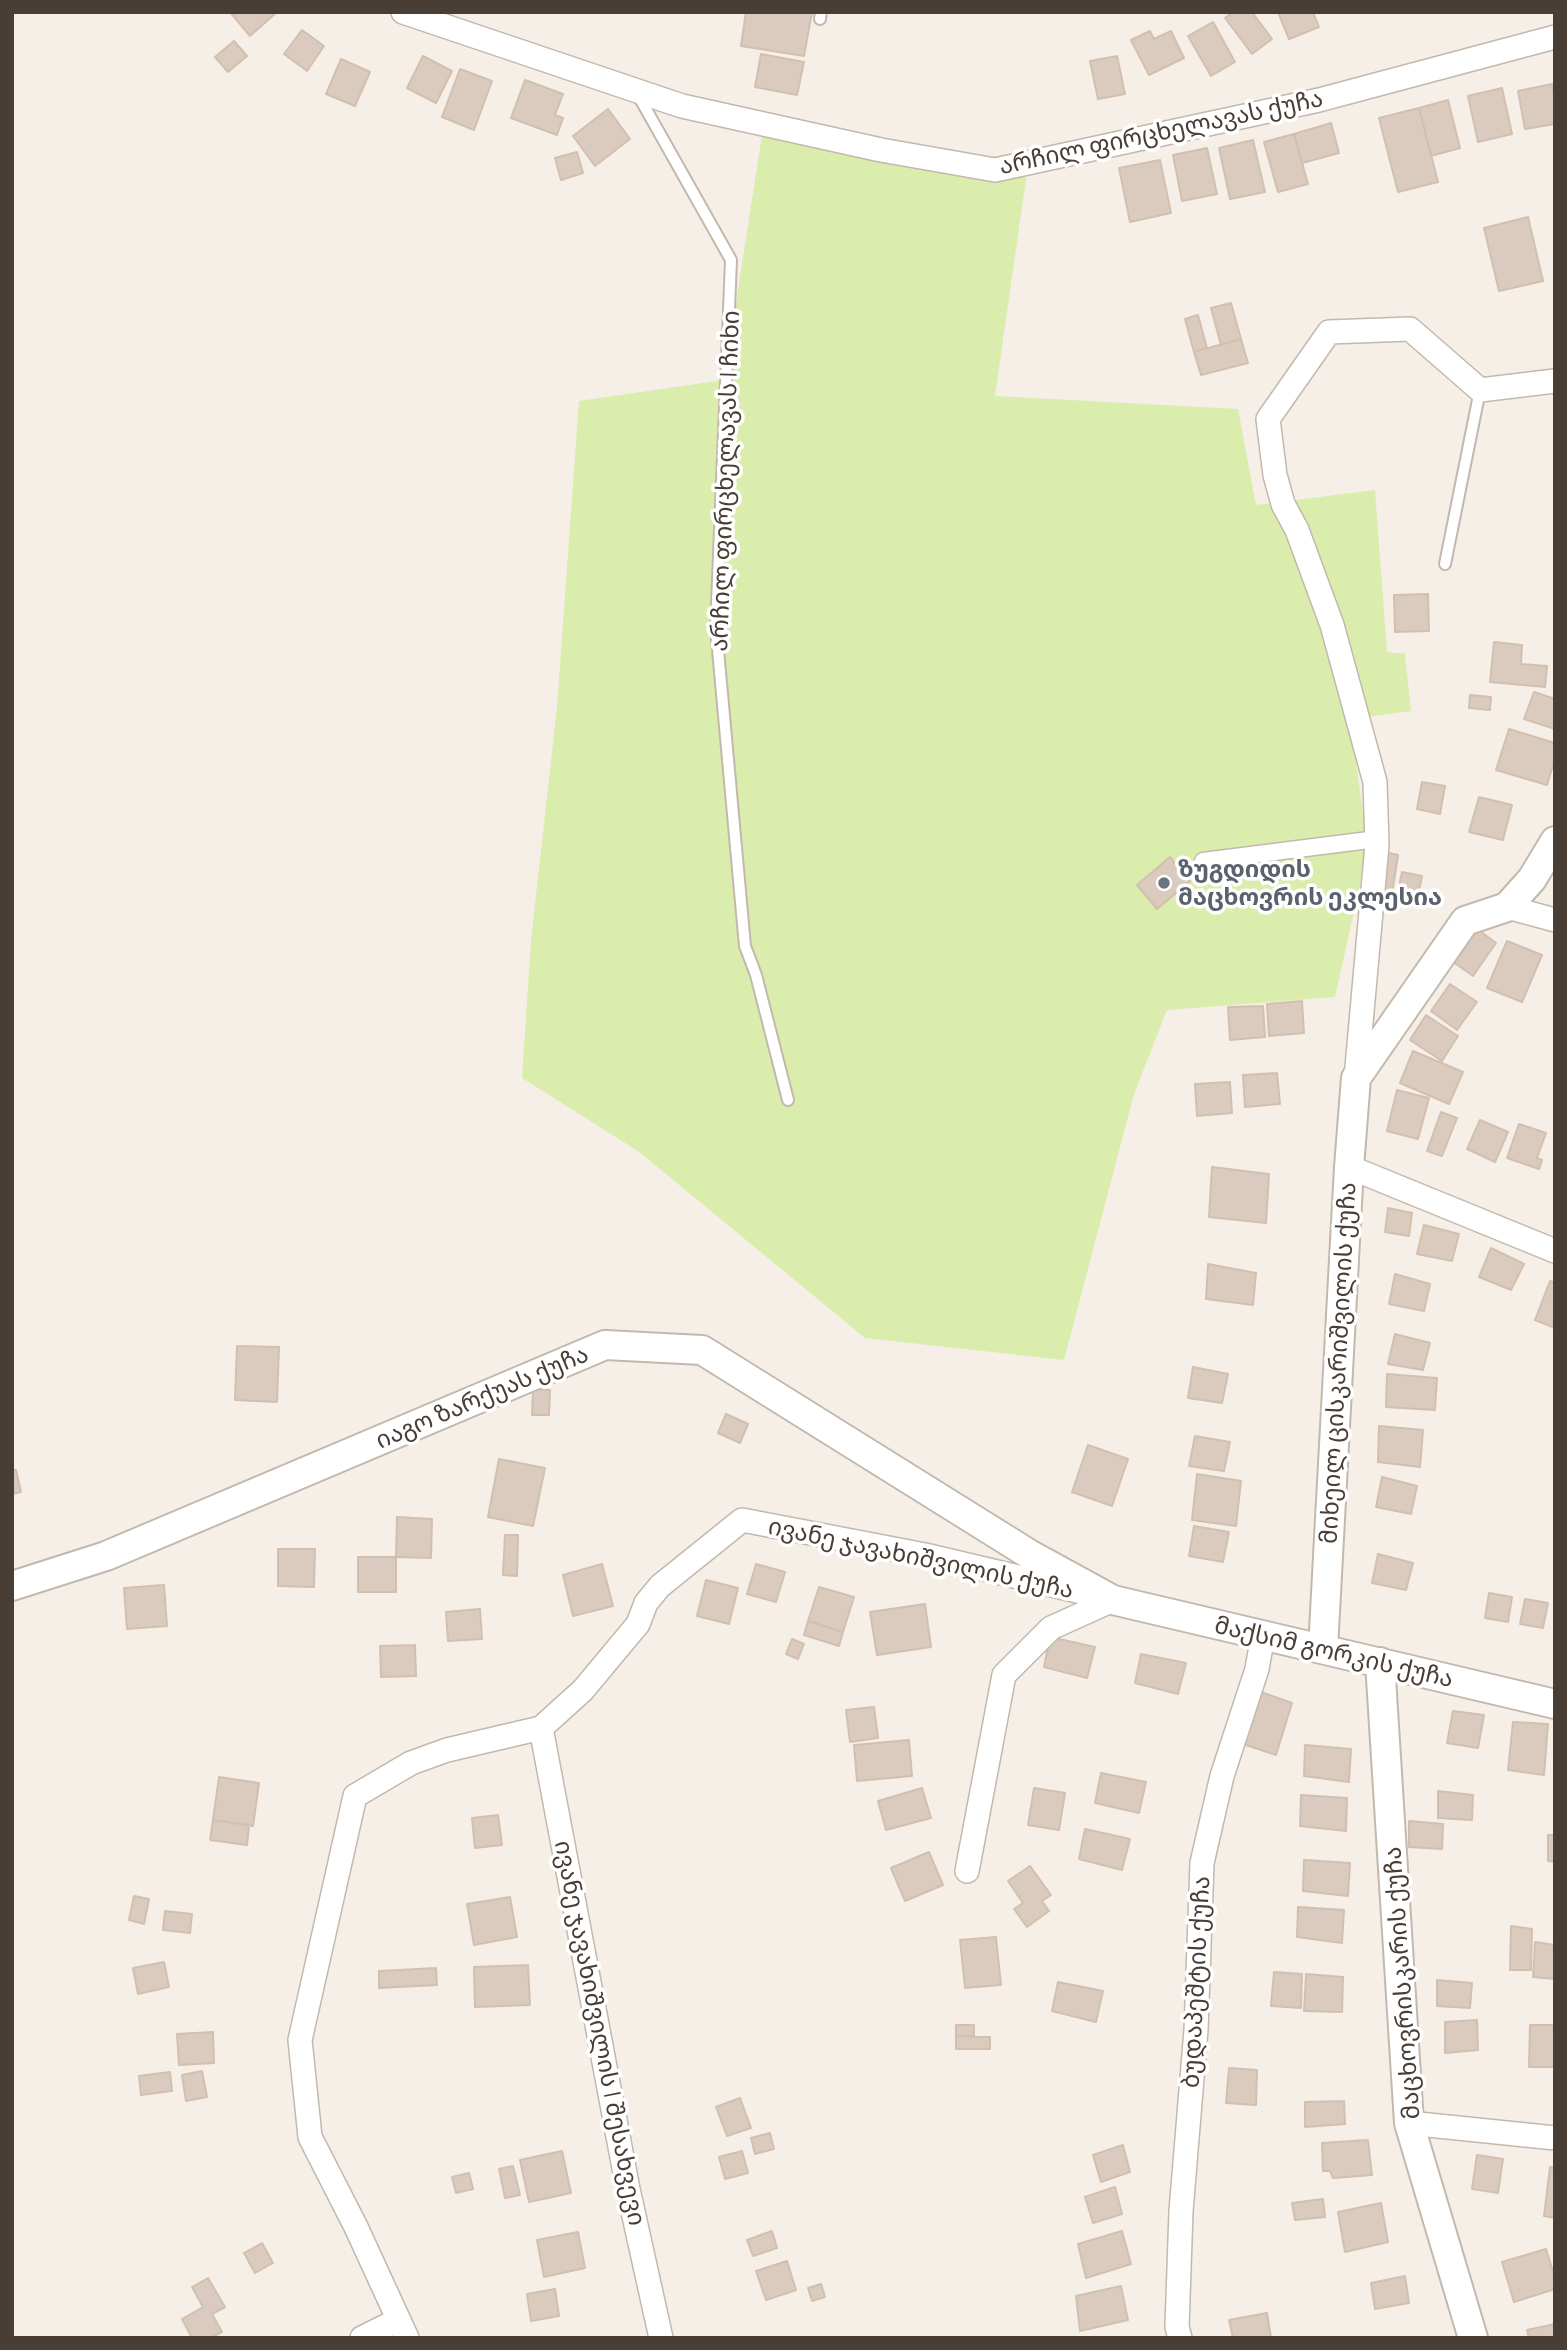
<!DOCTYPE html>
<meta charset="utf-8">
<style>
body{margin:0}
#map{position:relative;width:1567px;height:2350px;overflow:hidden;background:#f5efe7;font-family:Barlow,sans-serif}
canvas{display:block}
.frame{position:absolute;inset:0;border:14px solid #493e35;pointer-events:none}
</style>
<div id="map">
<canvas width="1567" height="2350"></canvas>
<div class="frame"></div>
</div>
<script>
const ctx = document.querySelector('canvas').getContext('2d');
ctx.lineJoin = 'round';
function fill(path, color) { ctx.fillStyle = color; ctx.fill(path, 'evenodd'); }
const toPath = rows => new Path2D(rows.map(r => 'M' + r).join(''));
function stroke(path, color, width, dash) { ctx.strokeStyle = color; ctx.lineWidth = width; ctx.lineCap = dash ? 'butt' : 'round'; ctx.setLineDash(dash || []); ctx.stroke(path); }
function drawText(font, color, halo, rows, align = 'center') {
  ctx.font = font + ' Barlow,"Noto Sans Georgian",sans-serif'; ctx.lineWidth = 7; ctx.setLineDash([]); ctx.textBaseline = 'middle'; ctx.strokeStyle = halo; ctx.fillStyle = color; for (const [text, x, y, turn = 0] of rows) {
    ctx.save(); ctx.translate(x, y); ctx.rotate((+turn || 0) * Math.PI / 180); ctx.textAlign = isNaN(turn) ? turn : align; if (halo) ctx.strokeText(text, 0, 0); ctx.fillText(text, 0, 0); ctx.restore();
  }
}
fill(toPath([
 [762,135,892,152,1029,158,995,396,1238,409,1256,505,1375,490,1387,652,1405,654,1411,711,1350,719,1368,849,1335,997,1167,1010,1134,1094,1064,1360,865,1338,638,1151,522,1078,531,940,557,707,579,401,724,380]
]), '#daedad');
const building = toPath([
 [230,12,277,12,250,36,230,12],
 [746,12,812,12,804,56,741,46,746,12],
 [1233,12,1252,12,1272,39,1252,54,1225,18,1233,12],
 [1278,12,1313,12,1319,27,1289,39,1278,12],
 [1213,22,1235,62,1211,76,1188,36,1213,22],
 [302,30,324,46,307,71,284,54,302,30],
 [1150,31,1154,39,1171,31,1184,58,1149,75,1131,40,1150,31],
 [234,41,247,56,228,72,215,57,234,41],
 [761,54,804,62,797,95,755,87,761,54],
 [423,56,452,71,436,103,407,88,423,56],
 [1117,56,1125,94,1098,99,1090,61,1117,56],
 [341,59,370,72,355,106,326,94,341,59],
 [460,69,492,81,474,130,442,117,460,69],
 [525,80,563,94,555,115,563,118,557,135,511,118,525,80],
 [1552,84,1555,100,1555,124,1525,129,1518,91,1552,84],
 [1502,88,1512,134,1478,142,1468,96,1502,88],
 [1448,100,1460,148,1431,156,1419,108,1448,100],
 [1419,108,1438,182,1398,192,1379,118,1419,108],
 [608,109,630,139,595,166,573,136,608,109],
 [1331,123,1339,153,1302,163,1294,134,1331,123],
 [1294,134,1308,184,1278,192,1264,142,1294,134],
 [1253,140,1265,192,1230,199,1219,148,1253,140],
 [1207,148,1217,194,1182,201,1173,155,1207,148],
 [577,152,583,173,561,180,555,158,577,152],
 [1160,160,1171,213,1130,222,1119,168,1160,160],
 [1528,217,1543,281,1499,291,1484,228,1528,217],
 [1231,303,1241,339,1221,345,1211,308,1231,303],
 [1198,315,1207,348,1194,352,1185,319,1198,315],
 [1241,339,1248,363,1201,375,1194,352,1241,339],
 [1428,594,1429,631,1395,632,1394,595,1428,594],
 [1494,642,1522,645,1521,664,1547,666,1545,687,1490,682,1494,642],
 [1534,692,1555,699,1555,729,1524,719,1534,692],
 [1470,695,1491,697,1490,710,1469,708,1470,695],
 [1509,729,1555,743,1555,759,1547,785,1496,770,1509,729],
 [1422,782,1445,786,1440,814,1417,809,1422,782],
 [1479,797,1512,805,1503,840,1469,832,1479,797],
 [1381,851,1398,855,1392,894,1373,890,1381,851],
 [1170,857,1190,881,1157,909,1137,885,1170,857],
 [1402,872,1422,876,1417,900,1397,896,1402,872],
 [1472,925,1496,943,1473,976,1449,959,1472,925],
 [1507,941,1542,955,1522,1002,1487,988,1507,941],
 [1450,984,1477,1002,1457,1030,1431,1011,1450,984],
 [1302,1001,1304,1033,1269,1036,1267,1004,1302,1001],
 [1263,1006,1265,1037,1230,1040,1228,1007,1263,1006],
 [1426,1015,1458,1036,1442,1061,1410,1040,1426,1015],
 [1413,1051,1463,1072,1449,1104,1400,1083,1413,1051],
 [1277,1073,1280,1104,1245,1107,1243,1075,1277,1073],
 [1230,1082,1232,1113,1197,1116,1195,1084,1230,1082],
 [1397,1090,1429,1098,1418,1139,1387,1131,1397,1090],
 [1441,1112,1457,1118,1442,1156,1427,1151,1441,1112],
 [1480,1120,1508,1132,1495,1162,1467,1149,1480,1120],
 [1519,1124,1546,1133,1537,1158,1542,1160,1539,1169,1507,1158,1519,1124],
 [1212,1167,1269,1174,1266,1223,1209,1217,1212,1167],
 [1388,1208,1412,1213,1409,1236,1385,1232,1388,1208],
 [1424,1225,1459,1234,1452,1261,1417,1254,1424,1225],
 [1491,1248,1524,1264,1511,1290,1479,1277,1491,1248],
 [1208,1264,1256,1273,1253,1305,1206,1299,1208,1264],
 [1395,1274,1430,1284,1424,1311,1389,1304,1395,1274],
 [1550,1281,1555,1283,1555,1328,1535,1320,1550,1281],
 [1395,1334,1430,1343,1423,1370,1388,1364,1395,1334],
 [237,1346,279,1347,277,1402,235,1400,237,1346],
 [1193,1367,1228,1374,1222,1403,1188,1398,1193,1367],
 [1387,1374,1437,1378,1435,1410,1386,1407,1387,1374],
 [533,1389,550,1390,549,1415,532,1415,533,1389],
 [726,1414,748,1424,740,1443,718,1433,726,1414],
 [1379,1426,1423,1430,1420,1467,1378,1462,1379,1426],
 [1195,1436,1230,1442,1224,1471,1189,1466,1195,1436],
 [1088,1445,1128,1459,1112,1506,1072,1492,1088,1445],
 [499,1459,545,1468,533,1526,488,1517,499,1459],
 [12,1470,16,1470,21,1492,12,1494,12,1470],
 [1197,1474,1241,1481,1236,1526,1192,1520,1197,1474],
 [1382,1477,1417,1486,1411,1514,1376,1507,1382,1477],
 [397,1517,432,1519,431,1558,396,1557,397,1517],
 [1194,1526,1229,1532,1223,1562,1189,1556,1194,1526],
 [505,1535,518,1535,517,1576,503,1575,505,1535],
 [278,1549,315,1549,314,1587,278,1586,278,1549],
 [1378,1554,1413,1563,1406,1590,1372,1583,1378,1554],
 [358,1557,396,1557,396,1592,358,1592,358,1557],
 [602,1564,613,1606,573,1616,563,1575,602,1564],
 [756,1564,785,1572,776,1602,747,1594,756,1564],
 [706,1580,738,1588,729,1624,697,1616,706,1580],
 [164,1585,167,1626,127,1629,124,1588,164,1585],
 [819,1587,854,1597,843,1632,808,1621,819,1587],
 [1489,1593,1512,1597,1508,1622,1485,1618,1489,1593],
 [1525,1599,1548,1603,1543,1628,1520,1624,1525,1599],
 [925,1604,931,1647,877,1655,870,1612,925,1604],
 [480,1609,482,1639,448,1641,446,1612,480,1609],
 [808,1621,843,1632,839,1646,804,1635,808,1621],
 [1050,1637,1095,1647,1087,1678,1044,1667,1050,1637],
 [792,1639,804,1644,798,1659,786,1654,792,1639],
 [415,1645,416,1676,381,1677,380,1646,415,1645],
 [1141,1654,1186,1663,1178,1694,1135,1683,1141,1654],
 [1258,1691,1292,1703,1276,1755,1243,1744,1258,1691],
 [874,1707,878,1738,850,1742,846,1710,874,1707],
 [1453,1711,1484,1715,1478,1748,1447,1743,1453,1711],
 [1513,1722,1548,1724,1544,1775,1508,1770,1513,1722],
 [909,1740,912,1776,857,1781,854,1745,909,1740],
 [1305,1745,1351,1749,1349,1782,1304,1776,1305,1745],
 [1101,1773,1146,1782,1139,1813,1095,1803,1101,1773],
 [219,1777,259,1783,253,1826,213,1820,219,1777],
 [922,1788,931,1818,886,1830,878,1801,922,1788],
 [1034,1788,1065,1793,1059,1830,1028,1825,1034,1788],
 [1438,1791,1473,1795,1472,1820,1438,1818,1438,1791],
 [1301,1795,1347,1798,1346,1831,1300,1826,1301,1795],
 [498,1815,502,1845,475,1848,472,1818,498,1815],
 [213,1820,249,1825,247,1845,210,1840,213,1820],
 [1409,1821,1443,1824,1442,1849,1409,1847,1409,1821],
 [1085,1829,1130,1839,1122,1870,1079,1859,1085,1829],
 [1548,1835,1555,1835,1555,1862,1548,1861,1548,1835],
 [929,1852,943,1885,905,1901,891,1868,929,1852],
 [1304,1860,1350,1863,1348,1896,1303,1891,1304,1860],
 [1030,1866,1051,1895,1042,1901,1049,1911,1027,1927,1014,1909,1023,1903,1008,1881,1030,1866],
 [134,1896,149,1899,144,1924,129,1920,134,1896],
 [510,1897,517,1937,474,1945,467,1904,510,1897],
 [1298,1907,1344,1910,1342,1943,1297,1937,1298,1907],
 [165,1911,192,1914,190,1933,163,1930,165,1911],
 [1511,1926,1532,1929,1531,1970,1510,1970,1511,1926],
 [996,1937,1001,1985,965,1988,960,1940,996,1937],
 [1535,1942,1555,1945,1555,1979,1533,1977,1535,1942],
 [164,1962,169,1987,138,1994,133,1968,164,1962],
 [528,1965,530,2005,475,2007,474,1967,528,1965],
 [436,1968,437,1985,379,1988,379,1971,436,1968],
 [1274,1972,1302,1974,1301,2008,1271,2006,1274,1972],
 [1306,1974,1343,1977,1342,2012,1304,2011,1306,1974],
 [1437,1980,1472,1983,1470,2008,1437,2006,1437,1980],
 [1058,1982,1103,1991,1096,2022,1052,2011,1058,1982],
 [1477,2020,1478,2050,1445,2053,1445,2022,1477,2020],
 [956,2025,974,2025,974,2036,956,2036,956,2025],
 [1530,2025,1555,2025,1555,2067,1529,2067,1530,2025],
 [213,2032,214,2063,179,2065,177,2034,213,2032],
 [956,2036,990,2037,990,2049,956,2049,956,2036],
 [1229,2068,1257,2070,1256,2105,1226,2103,1229,2068],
 [202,2071,207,2097,186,2101,182,2075,202,2071],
 [170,2072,172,2091,141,2095,139,2076,170,2072],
 [740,2098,751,2128,727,2136,716,2107,740,2098],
 [1344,2101,1345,2124,1305,2127,1305,2102,1344,2101],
 [770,2133,774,2149,755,2154,751,2138,770,2133],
 [1368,2140,1372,2175,1333,2178,1330,2171,1323,2171,1322,2143,1368,2140],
 [1123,2145,1130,2172,1101,2182,1093,2155,1123,2145],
 [562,2151,571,2193,529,2202,520,2160,562,2151],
 [742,2151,748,2173,725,2179,719,2157,742,2151],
 [1477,2155,1503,2159,1498,2193,1472,2189,1477,2155],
 [513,2166,520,2195,505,2198,499,2169,513,2166],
 [1550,2167,1555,2168,1555,2218,1544,2216,1550,2167],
 [469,2173,473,2189,456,2193,452,2177,469,2173],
 [1115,2187,1122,2214,1093,2223,1085,2197,1115,2187],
 [1323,2199,1325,2217,1295,2220,1292,2203,1323,2199],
 [1381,2203,1388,2242,1345,2252,1338,2212,1381,2203],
 [772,2231,777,2248,753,2256,747,2240,772,2231],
 [1122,2231,1131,2264,1086,2278,1078,2244,1122,2231],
 [578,2232,585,2268,544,2277,537,2240,578,2232],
 [262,2243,273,2263,255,2273,244,2253,262,2243],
 [1546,2249,1555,2278,1555,2289,1514,2302,1502,2262,1546,2249],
 [787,2261,796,2290,766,2300,756,2271,787,2261],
 [1405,2276,1409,2303,1375,2309,1371,2283,1405,2276],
 [208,2278,225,2307,212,2314,222,2332,210,2338,192,2338,182,2319,203,2307,192,2287,208,2278],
 [821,2284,825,2297,812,2301,808,2288,821,2284],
 [1121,2286,1128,2320,1080,2331,1076,2296,1121,2286],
 [555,2289,559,2316,531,2321,527,2294,555,2289],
 [1267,2313,1271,2338,1233,2338,1229,2320,1267,2313],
 [1555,2324,1555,2338,1529,2338,1527,2330,1555,2324]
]);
fill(building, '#dbcbbf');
stroke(building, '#d3bfae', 2);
const service = toPath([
 [820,19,821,12],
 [638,95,731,260,716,628,745,946,756,975,788,1100],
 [1445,564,1480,390]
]);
const pedestrian = toPath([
 [1203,861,1377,839]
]);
const minor = toPath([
 [403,12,682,106,881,150,995,170,1319,100,1555,37],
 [1507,907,1555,920],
 [1356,1078,1377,845,1375,782,1332,625,1297,530,1283,504,1275,475,1268,419,1329,332,1410,329,1480,390,1555,381],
 [1349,1167,1555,1251],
 [541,1728,628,2189,661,2338],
 [967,1871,1004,1675,1051,1628,1113,1600],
 [1409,2123,1555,2138],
 [362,2338,398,2320],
 [407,2338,356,2227,310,2137,300,2040,355,1796,411,1763,447,1750,541,1728,583,1690,638,1624,646,1603,660,1586,742,1520,925,1555,1090,1594],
 [1180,2338,1177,2327,1181,2211,1196,2030,1202,1863,1222,1776,1257,1669,1263,1635]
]);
const tertiary = toPath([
 [12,1586,106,1556,605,1345,702,1350,1029,1554,1113,1600,1555,1704],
 [1323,1649,1349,1167,1356,1078,1465,921,1507,907,1532,879,1555,841],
 [1380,1662,1409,2123,1473,2338]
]);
stroke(service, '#c4b8ac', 14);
stroke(pedestrian, '#c4b8ac', 19);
stroke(minor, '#c4b8ac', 26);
stroke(tertiary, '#c4b8ac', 32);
stroke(service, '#fff', 10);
stroke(pedestrian, '#fff', 16);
stroke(minor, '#fff', 23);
stroke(tertiary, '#fff', 28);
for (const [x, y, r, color] of [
 [1164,883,7,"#6b7280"]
]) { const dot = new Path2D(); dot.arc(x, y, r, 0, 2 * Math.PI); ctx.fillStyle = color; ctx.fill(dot); stroke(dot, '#fff', 2.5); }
drawText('24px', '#493e35', '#fff', [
 ["არჩილ ფირცხელავას ქუჩა",1161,132,-12],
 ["არჩილ ფირცხელავას I ჩიხი",725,481,-88],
 ["მიხეილ ცისკარიშვილის ქუჩა",1338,1363,-87],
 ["იაგო ზარქუას ქუჩა",482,1397,-23],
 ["ივანე ჯავახიშვილის ქუჩა",921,1558,12],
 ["მაქსიმ გორკის ქუჩა",1334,1652,13],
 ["ბუდაპეშტის ქუჩა",1196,1982,-87],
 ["მაცხოვრისკარის ქუჩა",1402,1983,-94],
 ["ივანე ჯავახიშვილის I შესახვევი",600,2033,79]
]);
drawText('bold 24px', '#5b616d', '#fff', [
 ["ზუგდიდის",1178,869],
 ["მაცხოვრის ეკლესია",1178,897]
], 'left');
</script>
